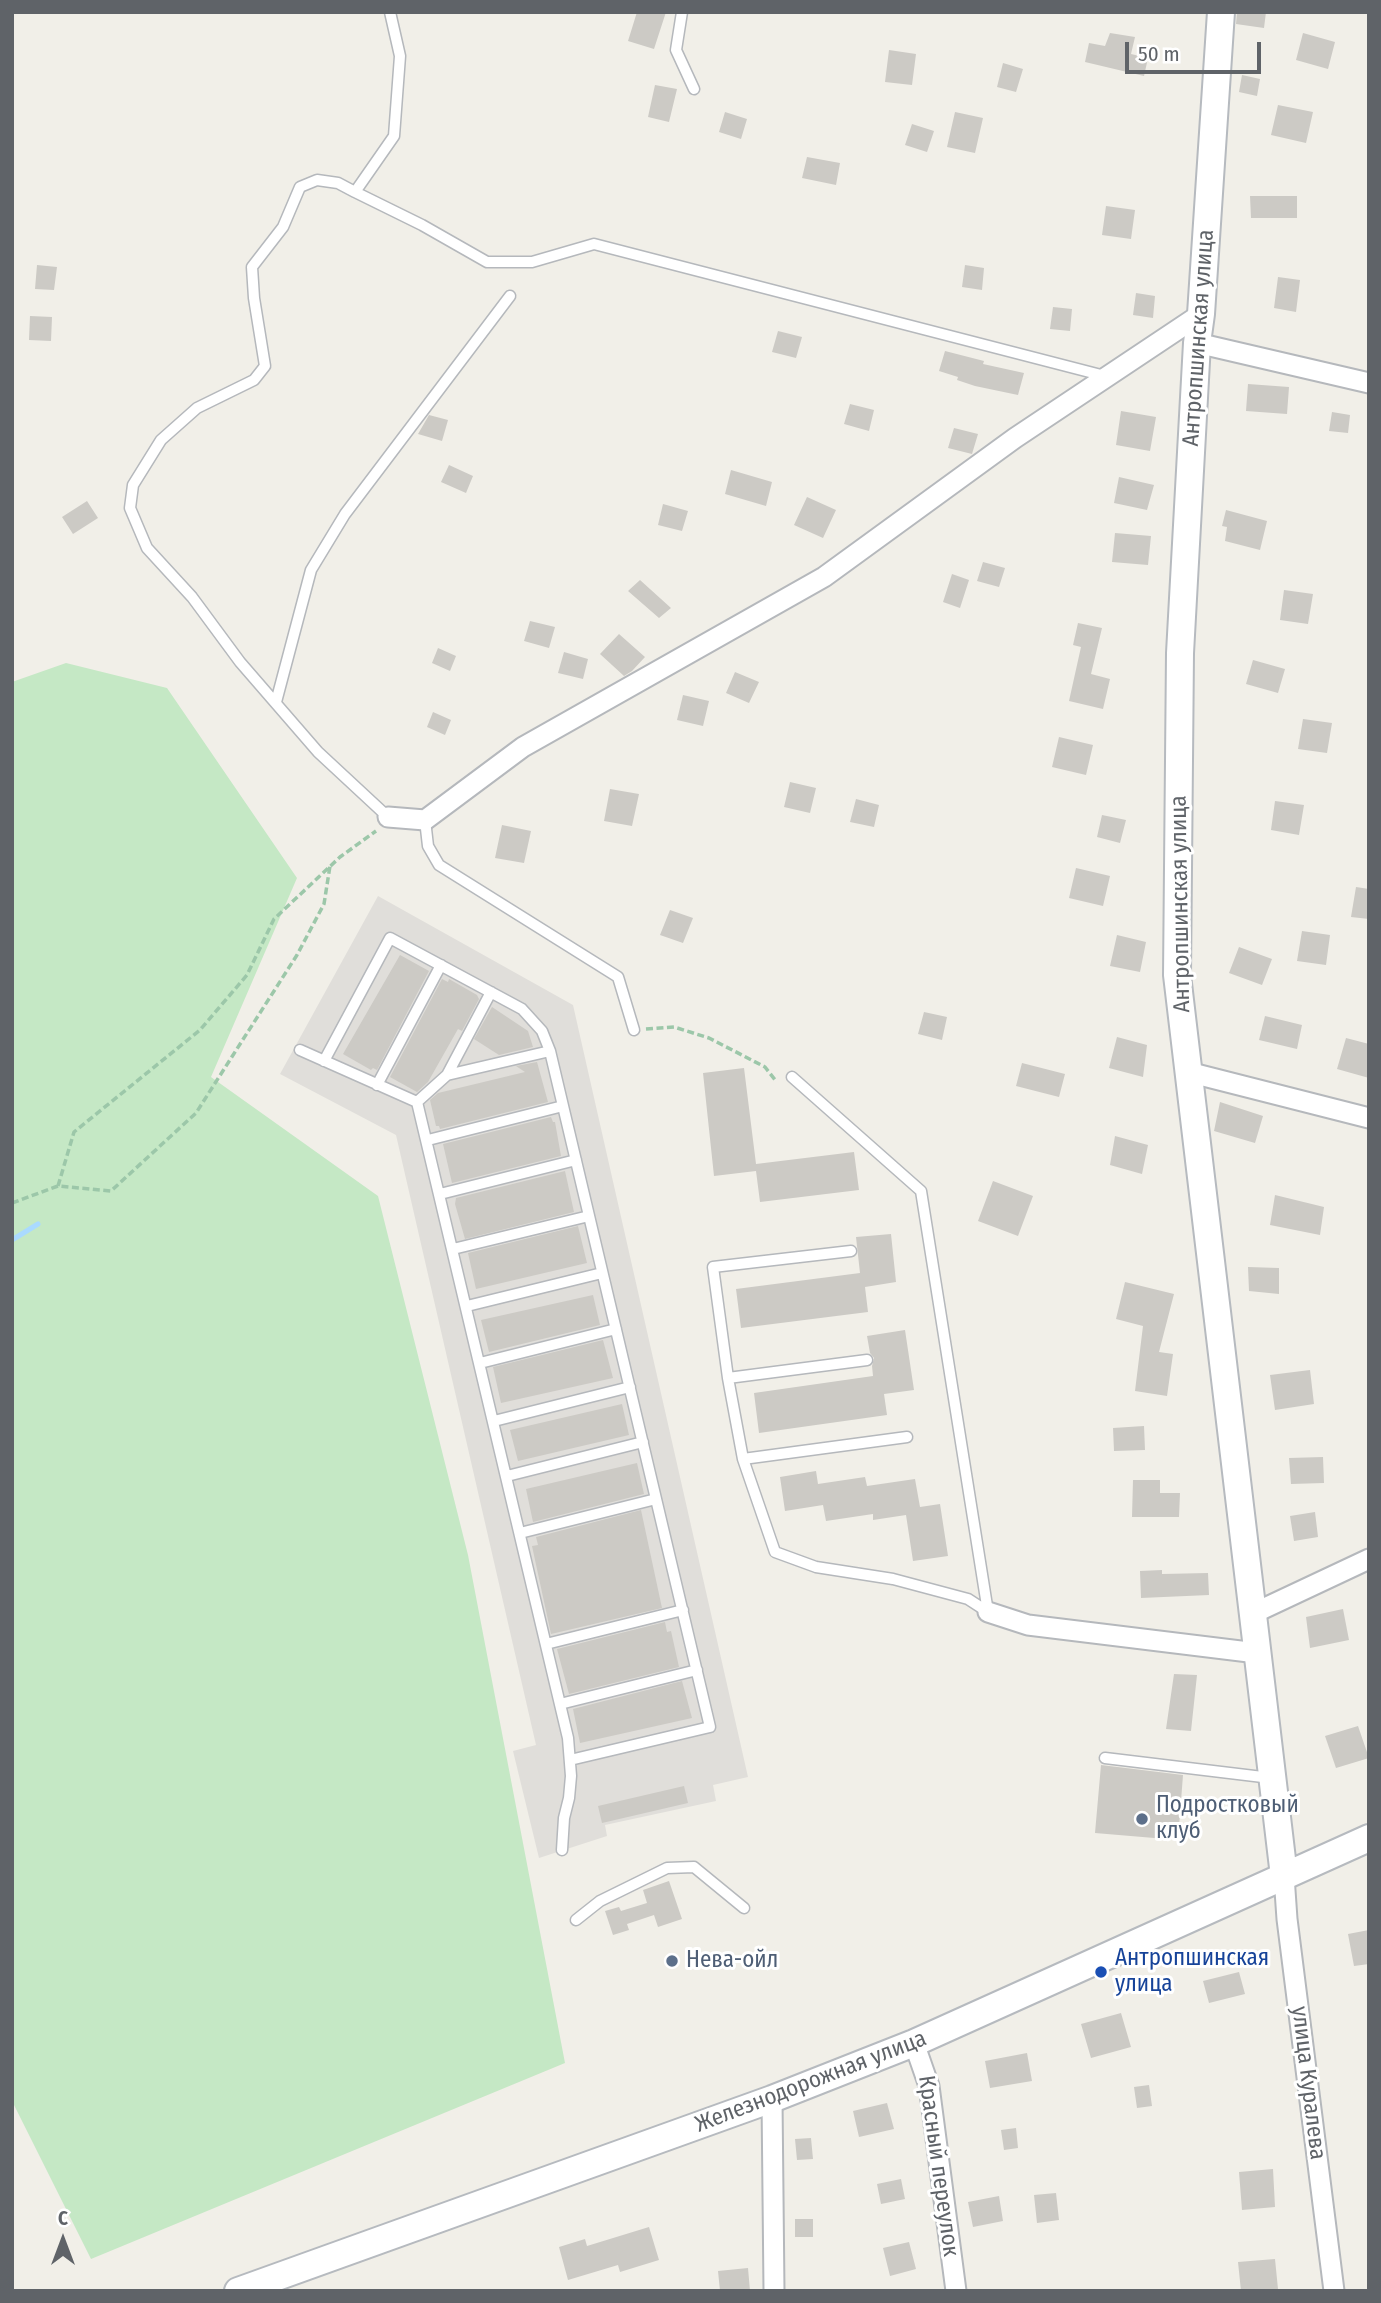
<!DOCTYPE html>
<meta charset="utf-8">
<style>
body{margin:0}
#map{position:relative;width:1381px;height:2303px;overflow:hidden;background:#f1efe8;font-family:"Fira Sans Condensed",sans-serif}
canvas{display:block}
.frame{position:absolute;inset:0;border:14px solid #5f6368;pointer-events:none}
.north{position:absolute;left:28px;top:2205px;width:70px;height:70px;-webkit-text-stroke:5px #fff;paint-order:stroke;rotate:0deg;font-size:19px;font-weight:700;line-height:28px;text-align:center;color:#5f6368}
.north::after{content:'';display:block;margin:auto;width:24px;height:32px;background:#5f6368;clip-path:polygon(50% 0,100% 100%,50% 72%,0 100%)}
.scale{position:absolute;left:1125px;top:42px;width:136px;height:32px;box-sizing:border-box;border:4px solid #5f6368;border-top:0;padding-left:9px;font-size:21px;line-height:24px;white-space:nowrap;color:#5f6368;-webkit-text-stroke:5px #fff;paint-order:stroke}
</style>
<div id="map">
<canvas width="1381" height="2303"></canvas>
<div class="frame"></div>
<div class="north">С</div>
<div class="scale">50 m</div>
</div>
<script>
const ctx = document.querySelector('canvas').getContext('2d');
ctx.lineJoin = 'round';
function fill(path, color) { ctx.fillStyle = color; ctx.fill(path, 'evenodd'); }
const toPath = rows => new Path2D(rows.map(r => 'M' + r).join(''));
function stroke(path, color, width, dash) { ctx.strokeStyle = color; ctx.lineWidth = width; ctx.lineCap = dash ? 'butt' : 'round'; ctx.setLineDash(dash || []); ctx.stroke(path); }
function drawText(font, color, halo, rows, align = 'center') {
  ctx.font = font + ' "Fira Sans Condensed",sans-serif'; ctx.lineWidth = 6; ctx.setLineDash([]); ctx.textBaseline = 'middle'; ctx.strokeStyle = halo; ctx.fillStyle = color; for (const [text, x, y, turn = 0] of rows) {
    ctx.save(); ctx.translate(x, y); ctx.rotate((+turn || 0) * Math.PI / 180); ctx.textAlign = isNaN(turn) ? turn : align; if (halo) ctx.strokeText(text, 0, 0); ctx.fillText(text, 0, 0); ctx.restore();
  }
}
fill(toPath([
 [378,896,573,1005,748,1777,713,1785,716,1801,605,1825,607,1836,539,1858,513,1751,536,1745,396,1135,280,1074]
]), '#e0deda');
fill(toPath([
 [66,663,167,688,297,878,211,1077,378,1196,468,1555,565,2063,91,2259,12,2101,12,682]
]), '#c5e8c5');
stroke(toPath([
 [12,1240,38,1224]
]), '#aadaff', 5);
fill(toPath([
 [637,12,666,12,654,49,628,41],
 [1237,12,1266,12,1264,28,1236,24],
 [1110,33,1135,37,1131,54,1148,58,1144,76,1085,62,1089,43,1105,46],
 [1303,33,1335,42,1328,69,1296,60],
 [889,50,916,54,912,85,885,82],
 [1003,63,1023,69,1016,92,997,87],
 [1242,75,1260,79,1257,96,1239,92],
 [655,85,677,89,669,122,648,117],
 [1278,105,1313,112,1306,143,1271,135],
 [725,112,747,119,741,139,719,132],
 [955,112,983,118,975,153,947,147],
 [912,124,934,131,927,152,905,145],
 [807,157,840,163,836,185,802,178],
 [1250,196,1297,196,1297,218,1251,218],
 [1106,206,1135,210,1131,239,1102,235],
 [37,265,57,267,54,290,35,289],
 [965,265,984,268,982,290,962,287],
 [1278,277,1300,280,1296,312,1274,308],
 [1136,293,1155,296,1153,318,1133,315],
 [1053,307,1072,309,1070,331,1050,329],
 [30,316,52,317,51,341,29,340],
 [778,331,802,337,796,358,772,352],
 [945,351,984,361,983,364,1024,373,1018,395,975,386,957,380,958,377,939,371],
 [1248,384,1289,387,1287,414,1246,411],
 [850,404,874,410,869,431,844,424],
 [1121,411,1156,417,1150,451,1116,445],
 [1332,412,1350,415,1348,433,1329,431],
 [429,415,448,420,442,441,418,434],
 [954,428,978,434,972,454,948,448],
 [449,465,473,476,466,493,441,482],
 [731,470,772,482,766,506,725,494],
 [1119,477,1154,485,1147,510,1114,503],
 [807,497,836,510,823,538,794,525],
 [87,501,98,518,73,534,62,517],
 [663,504,688,511,682,531,658,525],
 [1226,510,1267,521,1260,550,1225,541,1227,527,1222,526],
 [1115,533,1151,536,1148,565,1112,562],
 [983,562,1005,568,999,587,977,581],
 [952,574,969,580,960,608,943,602],
 [640,580,671,608,659,618,628,591],
 [1284,590,1313,594,1308,624,1280,620],
 [530,621,555,627,549,648,524,641],
 [1078,623,1102,628,1091,674,1110,679,1103,709,1069,701,1081,647,1073,645],
 [619,634,645,657,632,671,624,676,600,654],
 [438,648,456,656,450,671,432,663],
 [564,652,588,659,583,679,558,673],
 [1253,660,1285,669,1278,693,1246,684],
 [735,672,759,682,749,703,726,693],
 [683,695,709,701,703,726,677,720],
 [433,712,451,720,445,735,427,727],
 [1303,719,1332,723,1327,753,1298,749],
 [1059,737,1093,745,1086,775,1052,767],
 [790,782,816,788,810,813,784,807],
 [610,789,639,794,632,826,604,821],
 [856,799,879,805,874,827,850,822],
 [1275,801,1304,805,1299,835,1271,830],
 [1102,815,1126,820,1120,843,1097,837],
 [502,825,531,831,524,863,495,858],
 [1076,868,1110,876,1103,906,1069,898],
 [1356,887,1369,889,1369,919,1351,917],
 [670,910,693,918,683,943,660,935],
 [1302,931,1330,935,1326,965,1297,961],
 [1117,935,1146,942,1140,972,1110,966],
 [1239,947,1272,959,1262,985,1229,973],
 [400,955,429,971,377,1070,373,1068,371,1070,343,1054],
 [442,979,448,982,449,979,477,995,479,999,462,1031,458,1029,428,1082,417,1092,390,1077],
 [492,1007,528,1031,533,1047,499,1055,474,1039],
 [924,1012,947,1017,942,1040,918,1034],
 [1265,1016,1302,1025,1297,1049,1259,1040],
 [1117,1037,1147,1045,1143,1077,1109,1068],
 [1346,1038,1369,1044,1369,1078,1337,1069],
 [537,1062,548,1102,440,1129,439,1126,436,1126,430,1100,438,1093,525,1072,516,1066],
 [1022,1063,1065,1074,1059,1097,1016,1086],
 [744,1068,756,1164,854,1152,859,1190,760,1202,756,1171,714,1176,703,1073],
 [1220,1102,1263,1116,1255,1143,1214,1131],
 [551,1117,553,1122,555,1122,561,1156,452,1183,443,1144],
 [1115,1136,1148,1145,1142,1174,1110,1165],
 [565,1171,574,1212,465,1239,455,1204,456,1198],
 [993,1181,1033,1196,1018,1236,978,1221],
 [1275,1195,1324,1207,1320,1235,1270,1225],
 [578,1226,587,1263,476,1289,468,1253],
 [891,1234,896,1282,865,1287,868,1312,741,1328,736,1289,860,1273,856,1237],
 [1248,1267,1279,1268,1279,1294,1249,1291],
 [1125,1282,1174,1294,1159,1352,1173,1354,1167,1396,1135,1391,1143,1326,1116,1319],
 [593,1295,600,1325,489,1352,481,1320],
 [905,1330,914,1390,884,1394,887,1415,759,1433,754,1393,873,1376,872,1366,874,1358,870,1353,867,1336],
 [603,1340,613,1378,501,1403,493,1367],
 [1310,1370,1314,1404,1275,1410,1270,1375],
 [622,1404,629,1435,518,1461,510,1430],
 [1144,1426,1145,1450,1114,1451,1113,1428],
 [1323,1457,1324,1483,1291,1484,1289,1458],
 [637,1463,644,1494,533,1522,526,1489],
 [816,1471,818,1484,865,1477,867,1486,915,1479,920,1507,940,1504,948,1556,913,1561,906,1515,873,1520,873,1514,826,1521,823,1505,785,1511,780,1477],
 [1133,1480,1160,1480,1160,1493,1180,1493,1179,1517,1132,1517],
 [641,1510,662,1608,551,1634,532,1546,538,1545,536,1537],
 [1315,1512,1318,1537,1294,1541,1290,1516],
 [1162,1570,1162,1574,1208,1573,1209,1595,1141,1598,1140,1571],
 [1343,1609,1349,1640,1310,1648,1306,1617],
 [665,1622,667,1632,671,1631,679,1667,569,1694,557,1649],
 [1174,1674,1197,1675,1191,1731,1166,1729],
 [682,1681,692,1718,580,1743,573,1709],
 [1358,1726,1369,1758,1336,1768,1325,1736],
 [1101,1765,1183,1775,1178,1840,1095,1833],
 [684,1786,688,1803,602,1823,598,1806],
 [669,1881,682,1919,658,1927,654,1915,627,1924,629,1930,613,1935,605,1911,619,1907,621,1911,647,1903,643,1890],
 [1369,1930,1369,1964,1354,1966,1348,1934],
 [1239,1972,1245,1994,1209,2003,1203,1981],
 [1121,2013,1131,2047,1091,2058,1081,2024],
 [1027,2053,1032,2081,990,2088,985,2061],
 [1149,2085,1152,2106,1137,2108,1134,2087],
 [887,2103,894,2129,859,2137,853,2111],
 [1016,2128,1018,2148,1004,2150,1001,2130],
 [811,2138,813,2159,797,2160,795,2139],
 [1273,2169,1275,2207,1242,2210,1239,2172],
 [901,2179,905,2199,881,2204,877,2184],
 [1056,2193,1059,2220,1037,2223,1034,2195],
 [999,2196,1003,2221,973,2227,968,2202],
 [795,2219,813,2219,813,2237,795,2237],
 [649,2227,659,2260,620,2272,618,2265,568,2280,559,2247,585,2239,587,2246],
 [909,2242,916,2269,890,2276,883,2248],
 [1275,2259,1278,2289,1241,2291,1238,2262],
 [748,2268,750,2291,720,2291,718,2271]
]), '#cccac5');
const lane = toPath([
 [682,12,676,50,694,89],
 [355,192,422,225,487,262,532,262,594,244,1105,376],
 [276,702,311,570,345,514,510,296],
 [388,817,318,752,240,662,192,597,147,548,130,508,133,485,161,440,197,408,254,380,265,366,254,298,252,267,283,227,300,187,317,180,338,183,355,192,394,136,400,56,390,12],
 [425,820,428,846,439,865,618,977,634,1030],
 [300,1050,417,1102,568,1738,571,1776,569,1798,564,1818,562,1850],
 [324,1061,390,938,522,1009,542,1031,550,1051,710,1727,570,1760],
 [447,1075,550,1051],
 [792,1077,921,1191,988,1612],
 [377,1085,441,965],
 [417,1102,447,1075,491,992],
 [428,1140,563,1106],
 [440,1194,576,1160],
 [453,1249,589,1216],
 [851,1251,713,1267,728,1378,743,1459,775,1552,816,1567,893,1579,968,1599,988,1612],
 [467,1306,602,1273],
 [480,1363,616,1329],
 [728,1378,867,1360],
 [494,1421,630,1387],
 [743,1459,907,1437],
 [507,1476,643,1442],
 [520,1533,656,1499],
 [546,1644,683,1610],
 [560,1704,697,1670],
 [1105,1758,1271,1778],
 [576,1920,600,1901,667,1868,694,1867,744,1908]
]);
const street = toPath([
 [1197,343,1369,383],
 [388,817,425,820,523,747,824,577,1015,438,1201,314],
 [1188,1072,1369,1118],
 [988,1612,1028,1625,1257,1653],
 [1252,1614,1369,1559],
 [1284,1876,1287,1919,1334,2291],
 [914,2043,929,2086,956,2291],
 [772,2099,774,2291]
]);
const secondary = toPath([
 [1221,12,1201,314,1197,343,1180,653,1177,975,1284,1876],
 [238,2291,772,2099,914,2043,1369,1838]
]);
stroke(lane, '#b5b8bc', 13);
stroke(street, '#b5b8bc', 23);
stroke(secondary, '#b6babf', 30);
stroke(toPath([
 [646,1029,674,1027,709,1038,765,1067,776,1081],
 [58,1186,74,1132,200,1030,247,975,274,919,340,857,376,831],
 [12,1203,58,1186,111,1191,196,1113,297,955,324,904,330,866]
]), '#9cc7a9', 3.5, [7, 3.5]);
stroke(lane, '#fff', 10);
stroke(street, '#fff', 19);
stroke(secondary, '#fff', 26);
for (const [x, y, r, color] of [
 [1142,1819,7,"#5c6f8a"],
 [672,1961,7,"#5c6f8a"],
 [1101,1972,7,"#1a4fb4"]
]) { const dot = new Path2D(); dot.arc(x, y, r, 0, 2 * Math.PI); ctx.fillStyle = color; ctx.fill(dot); stroke(dot, '#fff', 2.5); }
drawText('23px', '#5f6368', '#fff', [
 ["Антропшинская улица",1199,338,-86],
 ["Антропшинская улица",1181,904,-91],
 ["Железнодорожная улица",811,2082,-21],
 ["улица Куралева",1308,2083,83],
 ["Красный переулок",938,2166,82]
]);
drawText('23px', '#4e5e75', '#fff', [
 ["Подростковый",1156,1806],
 ["клуб",1156,1832],
 ["Нева-ойл",686,1961]
], 'left');
drawText('23px', '#164399', '#fff', [
 ["Антропшинская",1115,1959],
 ["улица",1115,1985]
], 'left');
</script>
